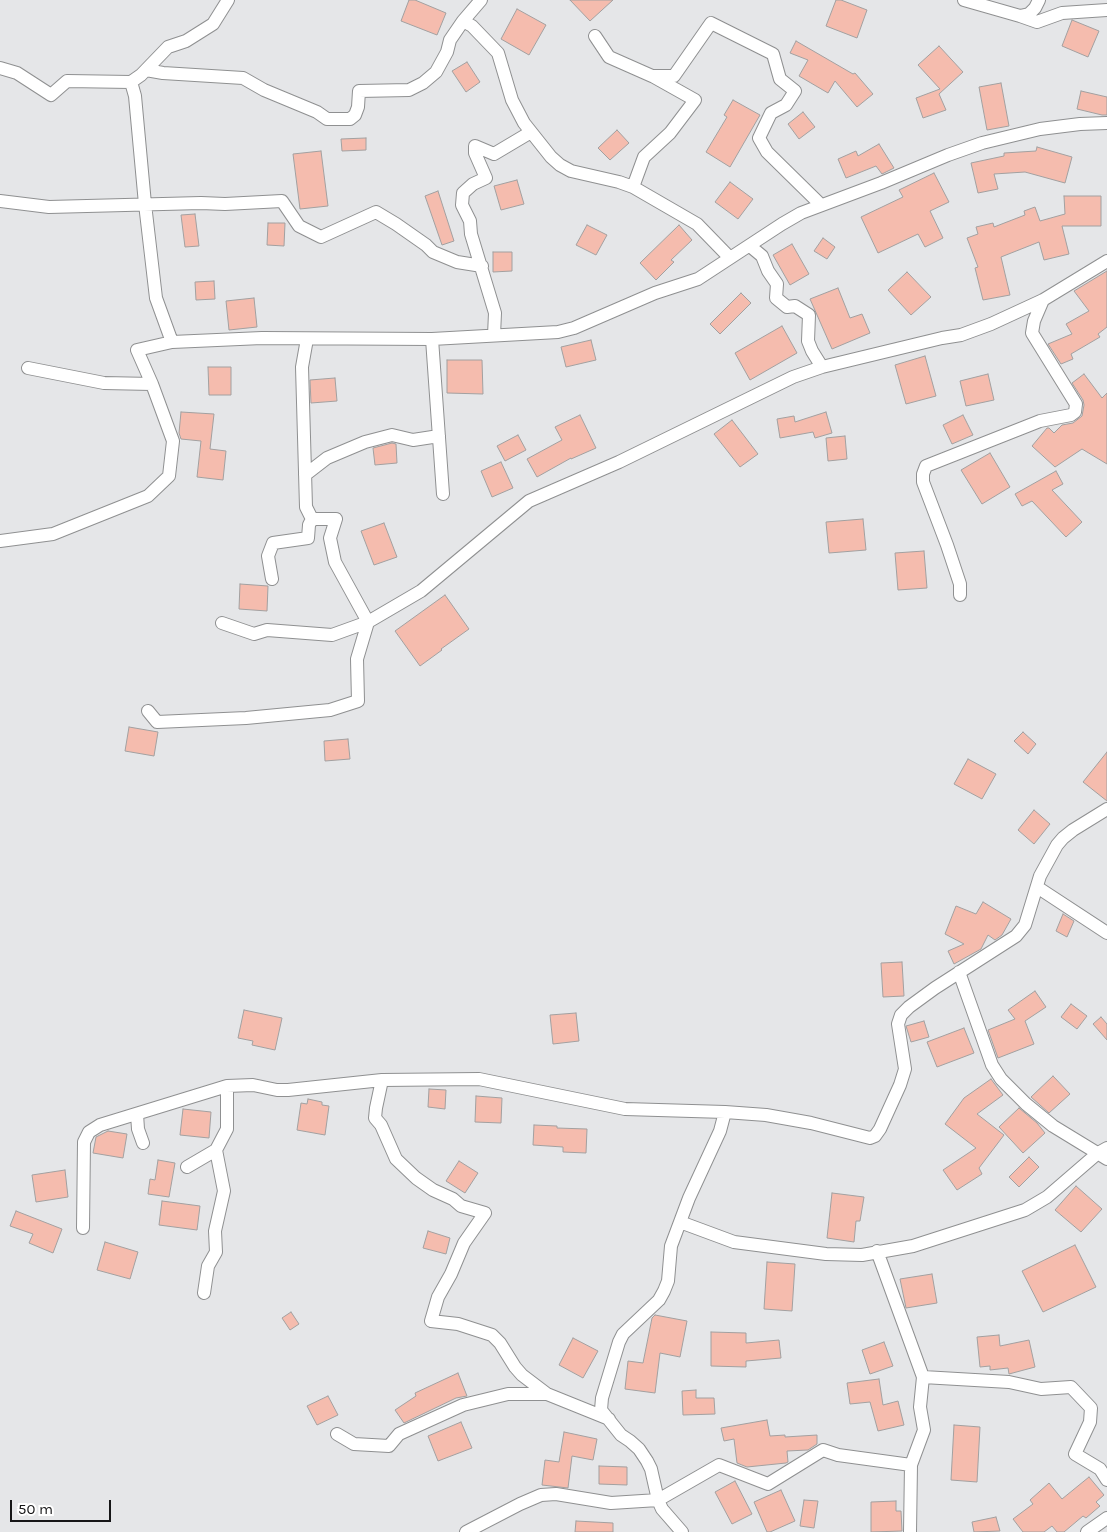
<!DOCTYPE html>
<style>
body{margin:0}
#map{position:relative;width:1107px;height:1532px;overflow:hidden;background:#e5e6e8;font-family:Karla,sans-serif}
canvas{display:block}
.scale{position:absolute;left:10px;top:1500px;width:101px;height:22px;box-sizing:border-box;border:2px solid #161617;border-top:0;padding-left:6px;font-size:15px;line-height:18px;white-space:nowrap;color:#161617;-webkit-text-stroke:4px #fff;paint-order:stroke}
</style>
<div id="map">
<canvas width="1107" height="1532"></canvas>
<div class="scale">50 m</div>
</div>
<script>
const ctx = document.querySelector('canvas').getContext('2d');
ctx.lineJoin = 'round';
function fill(path, color) { ctx.fillStyle = color; ctx.fill(path, 'evenodd'); }
const toPath = rows => new Path2D(rows.map(r => 'M' + r).join(''));
function stroke(path, color, width, dash) { ctx.strokeStyle = color; ctx.lineWidth = width; ctx.lineCap = dash ? 'butt' : 'round'; ctx.setLineDash(dash || []); ctx.stroke(path); }
const building = toPath([
 [409,0,415,0,446,13,437,35,401,21,409,0],
 [570,0,613,0,590,21,570,0],
 [836,0,841,0,867,10,857,38,826,26,836,0],
 [517,9,546,25,529,55,501,39,517,9],
 [1072,20,1099,31,1088,57,1062,46,1072,20],
 [796,41,853,74,855,73,873,94,857,107,835,81,828,93,799,76,808,60,790,53,796,41],
 [939,46,963,72,939,94,946,110,923,118,916,98,940,89,918,65,939,46],
 [467,62,480,82,466,92,452,71,467,62],
 [1001,83,1009,126,987,130,979,87,1001,83],
 [1081,91,1107,97,1107,115,1102,115,1077,109,1081,91],
 [733,100,760,115,730,167,706,152,727,117,724,115,733,100],
 [803,112,815,127,799,139,788,124,803,112],
 [617,130,629,143,610,160,598,148,617,130],
 [366,138,366,150,342,151,341,139,366,138],
 [879,144,894,168,882,174,876,166,846,178,838,159,856,151,858,156,879,144],
 [1037,147,1072,157,1065,183,1025,172,994,174,998,189,978,193,971,163,1004,156,1004,153,1036,151,1037,147],
 [321,151,328,206,300,209,293,154,321,151],
 [934,173,949,202,930,211,943,238,925,247,918,234,878,253,861,217,903,197,899,190,934,173],
 [517,180,524,204,501,210,494,186,517,180],
 [730,182,753,199,738,219,715,202,730,182],
 [438,191,454,241,442,245,425,196,438,191],
 [1064,196,1101,196,1101,226,1062,226,1069,254,1044,260,1039,242,1001,257,1010,295,983,300,975,268,978,267,967,238,978,234,976,227,993,223,994,227,1025,215,1024,211,1035,207,1040,221,1065,214,1064,196],
 [195,214,199,246,185,247,181,215,195,214],
 [268,223,285,223,284,246,267,245,268,223],
 [587,225,607,235,596,255,576,245,587,225],
 [679,225,692,240,671,260,674,262,656,280,640,263,679,225],
 [823,238,835,247,827,259,814,251,823,238],
 [792,244,809,274,790,285,773,255,792,244],
 [493,252,512,252,512,271,493,272,493,252],
 [1107,271,1107,327,1098,334,1100,337,1071,354,1073,359,1061,364,1048,344,1072,334,1066,324,1089,311,1074,291,1107,271],
 [907,272,931,297,911,315,888,290,907,272],
 [214,281,215,299,196,300,195,282,214,281],
 [838,288,850,318,862,314,870,333,832,349,810,299,838,288],
 [741,293,751,303,720,334,710,324,741,293],
 [254,298,257,327,229,330,226,301,254,298],
 [782,326,797,353,750,380,735,353,782,326],
 [591,340,596,360,566,367,561,347,591,340],
 [925,356,936,396,906,404,895,365,925,356],
 [447,360,482,360,483,394,447,393,447,360],
 [208,367,231,367,231,395,209,395,208,367],
 [988,374,994,400,966,406,960,381,988,374],
 [1084,374,1102,398,1107,393,1107,464,1082,449,1055,467,1032,446,1047,428,1049,428,1054,433,1062,425,1073,423,1082,416,1084,405,1083,400,1072,383,1084,374],
 [335,378,337,401,311,403,310,380,335,378],
 [181,412,214,414,210,449,226,451,223,480,197,477,201,441,181,439,179,433,181,412],
 [826,412,832,433,815,438,813,432,780,438,777,419,794,416,795,422,826,412],
 [580,415,596,448,571,459,571,458,537,477,527,459,562,440,555,427,580,415],
 [963,415,973,435,952,444,943,425,963,415],
 [732,420,758,454,740,467,714,434,732,420],
 [518,435,526,450,505,461,497,446,518,435],
 [845,436,847,459,828,461,826,438,845,436],
 [392,443,396,444,397,463,375,465,373,448,392,443],
 [990,453,1010,487,982,504,961,470,990,453],
 [501,462,513,488,492,497,481,471,501,462],
 [1056,471,1063,484,1052,490,1082,522,1066,537,1032,501,1022,506,1015,494,1056,471],
 [863,519,866,550,829,553,826,522,863,519],
 [384,523,397,557,374,565,361,531,384,523],
 [924,551,927,588,898,590,895,553,924,551],
 [240,584,268,586,267,611,239,609,240,584],
 [445,595,469,629,441,649,442,650,420,666,395,631,445,595],
 [129,727,158,732,154,756,125,751,129,727],
 [1023,732,1036,744,1028,754,1014,741,1023,732],
 [348,739,350,759,325,761,324,741,348,739],
 [1107,752,1107,801,1083,782,1107,752],
 [968,759,996,774,982,799,954,784,968,759],
 [1034,810,1050,824,1034,844,1018,830,1034,810],
 [983,902,1011,919,1002,935,995,940,988,935,981,949,954,964,948,951,964,944,945,934,956,906,976,914,983,902],
 [1063,914,1074,921,1067,937,1056,931,1063,914],
 [902,962,904,996,883,997,881,963,902,962],
 [1035,991,1046,1007,1025,1021,1034,1044,998,1058,988,1030,1015,1019,1008,1010,1035,991],
 [1071,1004,1087,1016,1077,1029,1061,1017,1071,1004],
 [244,1010,282,1018,275,1050,252,1045,253,1041,238,1038,244,1010],
 [576,1013,579,1041,553,1044,550,1015,576,1013],
 [1101,1017,1107,1024,1107,1040,1093,1024,1101,1017],
 [924,1021,929,1037,911,1042,906,1026,924,1021],
 [964,1028,974,1053,937,1067,927,1042,964,1028],
 [1053,1076,1070,1094,1049,1113,1031,1097,1053,1076],
 [991,1079,1003,1095,977,1114,1004,1135,979,1168,982,1174,957,1190,943,1170,976,1148,945,1124,964,1098,991,1079],
 [429,1089,446,1090,445,1109,428,1107,429,1089],
 [476,1096,502,1098,501,1123,475,1122,476,1096],
 [308,1099,322,1102,322,1105,329,1106,325,1135,297,1130,301,1103,307,1104,308,1099],
 [1019,1108,1037,1123,1045,1133,1023,1153,999,1127,1019,1108],
 [183,1109,211,1112,209,1138,180,1135,183,1109],
 [534,1125,557,1126,557,1128,587,1129,586,1153,563,1152,563,1147,533,1145,534,1125],
 [108,1131,127,1134,123,1158,93,1153,96,1137,108,1131],
 [1029,1157,1039,1167,1019,1187,1009,1177,1029,1157],
 [158,1160,175,1163,169,1197,148,1194,150,1179,155,1180,158,1160],
 [459,1161,478,1173,465,1193,446,1181,459,1161],
 [65,1170,68,1197,36,1202,32,1175,65,1170],
 [1076,1186,1102,1209,1081,1232,1055,1210,1076,1186],
 [832,1193,864,1197,860,1221,856,1221,854,1242,827,1238,832,1193],
 [162,1201,200,1206,197,1230,159,1225,162,1201],
 [16,1211,62,1229,53,1253,29,1243,33,1234,10,1226,16,1211],
 [428,1231,450,1238,446,1254,423,1248,428,1231],
 [105,1242,138,1252,130,1279,97,1270,105,1242],
 [1075,1245,1096,1287,1043,1312,1022,1271,1075,1245],
 [767,1262,795,1264,792,1311,764,1309,767,1262],
 [932,1274,937,1303,906,1308,900,1279,932,1274],
 [291,1312,299,1324,290,1330,282,1318,291,1312],
 [655,1315,687,1321,680,1357,660,1353,655,1393,625,1389,628,1361,643,1363,652,1318,655,1315],
 [711,1332,746,1333,746,1343,779,1340,781,1358,746,1361,746,1367,711,1366,711,1332],
 [999,1335,1000,1346,1029,1340,1035,1367,1009,1374,1008,1368,990,1370,990,1366,980,1367,977,1337,999,1335],
 [573,1338,598,1351,583,1378,559,1365,573,1338],
 [884,1342,893,1366,870,1374,862,1350,884,1342],
 [458,1373,467,1396,456,1398,404,1423,395,1410,416,1396,415,1393,458,1373],
 [879,1379,883,1405,898,1401,904,1425,878,1431,870,1402,850,1404,847,1383,879,1379],
 [696,1390,696,1398,714,1398,715,1414,683,1415,682,1391,696,1390],
 [328,1396,338,1415,317,1425,307,1406,328,1396],
 [767,1420,770,1436,785,1435,785,1437,817,1435,817,1444,808,1450,787,1451,788,1462,786,1463,747,1467,737,1463,734,1439,724,1441,721,1428,767,1420],
 [461,1422,472,1448,438,1461,428,1436,461,1422],
 [954,1425,980,1427,977,1482,951,1480,954,1425],
 [564,1432,597,1439,593,1460,572,1456,568,1488,542,1485,545,1460,559,1462,564,1432],
 [599,1466,627,1467,627,1485,599,1484,599,1466],
 [1089,1477,1104,1495,1096,1502,1100,1506,1086,1518,1083,1516,1064,1532,1057,1532,1052,1526,1044,1532,1023,1532,1013,1519,1033,1504,1030,1500,1049,1483,1062,1499,1089,1477],
 [735,1481,752,1514,732,1524,715,1492,735,1481],
 [781,1490,795,1521,770,1532,767,1532,754,1502,781,1490],
 [804,1500,818,1501,814,1528,800,1526,804,1500],
 [896,1501,896,1511,901,1511,902,1531,871,1532,871,1502,896,1501],
 [996,1517,1000,1531,974,1532,972,1522,996,1517],
 [576,1521,613,1523,613,1532,575,1532,576,1521]
]);
fill(building, '#f5bcae');
stroke(building, '#a2a0a0', 1);
const minor = toPath([
 [481,0,463,21,472,26,498,53,512,100,524,123,551,157,560,165,571,171,619,182,633,187,697,224,730,258],
 [964,0,1020,16,1029,14,1035,8,1039,0],
 [1020,16,1037,22,1062,13,1107,10],
 [595,36,609,57,652,76,674,76,711,23,773,54,780,79,795,91,786,105,771,113,759,138,767,152,821,205],
 [0,68,17,73,51,95,67,81,131,82,135,96,145,204,156,298,172,342],
 [146,70,163,73,243,78,264,90,317,112,327,119,350,119,355,115,358,107,359,91,409,90,423,83,436,72,447,52,450,40,463,21],
 [131,82,141,75,168,47,186,41,213,24,228,0],
 [633,187,644,157,670,133,695,100,654,77],
 [0,201,49,207,201,203,225,204,282,201,299,226,321,237,376,212,396,224,426,245,433,252,457,262,482,266],
 [750,246,762,256,768,271,777,284,776,298,787,307,795,306,809,315,808,341,812,351,822,367],
 [494,335,495,313,471,234,470,221,462,205,463,193,473,184,486,178,475,153,475,146,494,154,531,132],
 [432,339,443,494],
 [28,368,104,383,152,384],
 [305,475,327,458,365,442,392,435,413,440,439,436],
 [0,541,53,534,148,496,169,476,173,441,152,384,137,350,172,342,262,338,432,339,558,332,574,328,655,293,698,279,782,224,801,213,881,183,948,155,982,143,1040,129,1080,124,1107,123],
 [272,579,268,556,273,543,308,538,309,525,312,519],
 [960,595,960,584,947,545,923,482,923,474,926,466,1040,421,1071,415,1075,412,1076,404,1032,333,1034,321,1043,300],
 [222,623,254,634,267,630,332,635,368,622,335,562,330,538,336,519,312,519,306,507,302,367,307,339],
 [148,711,157,722,246,718,330,710,358,701,357,659,368,622,421,591,529,501,619,462,793,377,822,367,942,338,961,335,991,324,1043,300,1107,261],
 [1037,887,1107,933],
 [959,972,992,1065,1001,1079,1026,1104,1053,1126,1107,1159],
 [382,1080,376,1108,375,1118,381,1125,396,1159,416,1178,433,1190,453,1199,461,1206,485,1213,464,1243,451,1274,438,1297,431,1321,458,1324,492,1335,500,1343,515,1367,522,1375,547,1394,609,1419],
 [137,1114,138,1129,143,1143],
 [187,1167,216,1150,227,1129,227,1086],
 [680,1222,734,1242,826,1254,862,1255,913,1246,1025,1210,1047,1197,1098,1153,1107,1148],
 [83,1228,84,1142,89,1132,100,1125,227,1086,253,1085,277,1090,288,1090,382,1080,479,1079,625,1109,725,1112,766,1115,811,1123,870,1138,875,1136,880,1129,900,1085,905,1069,898,1024,901,1015,909,1007,935,988,1016,936,1025,925,1040,876,1057,845,1063,838,1073,830,1107,809],
 [877,1251,923,1377,920,1407,924,1430,911,1465,910,1532],
 [204,1293,208,1266,216,1252,215,1231,224,1191,216,1150],
 [923,1377,1009,1382,1041,1389,1071,1387,1091,1408,1090,1422,1075,1454,1100,1469,1107,1480],
 [337,1434,354,1444,389,1446,399,1434,463,1405,508,1394,547,1394],
 [466,1532,520,1504,541,1495,556,1494,611,1503,658,1500,719,1465,768,1484,823,1450,838,1455,911,1465],
 [682,1532,662,1509,658,1500,651,1469,647,1461,639,1449,630,1441,621,1435,601,1410,602,1398,619,1342,623,1334,659,1300,664,1291,668,1281,671,1246,689,1198,720,1131,725,1112],
 [1087,1532,1107,1518]
]);
stroke(minor, '#8f9091', 14);
stroke(minor, '#fff', 12);
</script>
